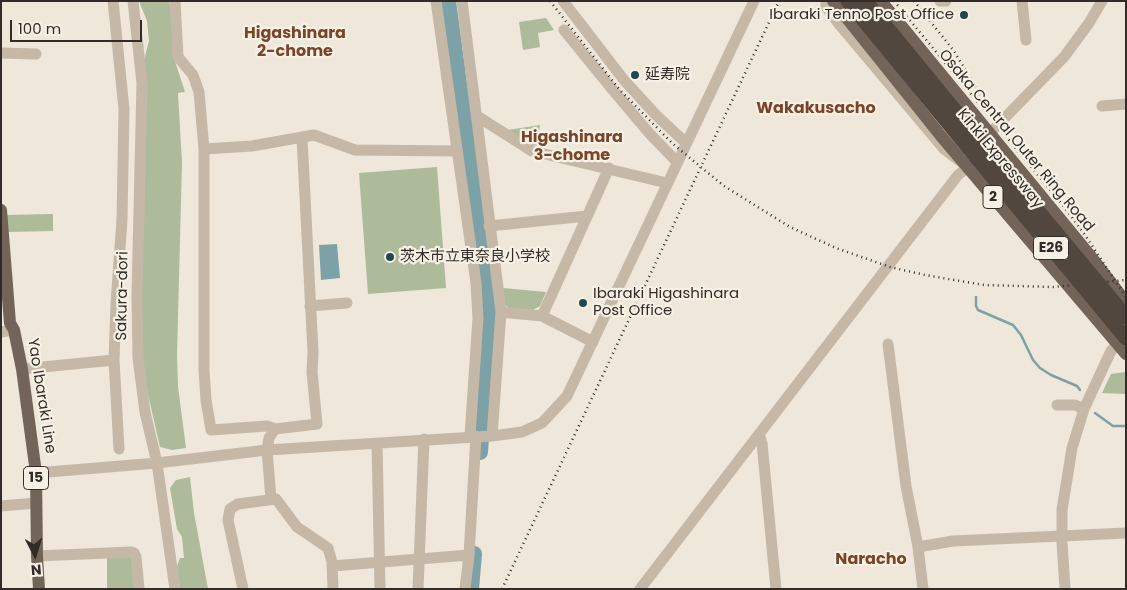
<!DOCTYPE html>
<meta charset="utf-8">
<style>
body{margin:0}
#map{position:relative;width:1127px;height:590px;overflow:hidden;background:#eee7da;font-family:Poppins,sans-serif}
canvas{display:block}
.frame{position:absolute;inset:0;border:2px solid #322b27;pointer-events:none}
.north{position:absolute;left:10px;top:530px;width:50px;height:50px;-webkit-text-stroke:4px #f7f0e5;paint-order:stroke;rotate:175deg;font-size:14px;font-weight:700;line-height:20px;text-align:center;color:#322b27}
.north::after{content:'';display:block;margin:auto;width:18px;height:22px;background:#322b27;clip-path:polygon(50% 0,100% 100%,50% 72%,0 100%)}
.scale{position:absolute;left:10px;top:20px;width:132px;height:22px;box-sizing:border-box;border:2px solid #322b27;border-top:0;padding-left:6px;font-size:15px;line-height:18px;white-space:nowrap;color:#322b27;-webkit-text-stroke:4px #f7f0e5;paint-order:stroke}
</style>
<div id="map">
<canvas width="1127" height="590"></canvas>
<div class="frame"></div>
<div class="north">N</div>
<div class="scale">100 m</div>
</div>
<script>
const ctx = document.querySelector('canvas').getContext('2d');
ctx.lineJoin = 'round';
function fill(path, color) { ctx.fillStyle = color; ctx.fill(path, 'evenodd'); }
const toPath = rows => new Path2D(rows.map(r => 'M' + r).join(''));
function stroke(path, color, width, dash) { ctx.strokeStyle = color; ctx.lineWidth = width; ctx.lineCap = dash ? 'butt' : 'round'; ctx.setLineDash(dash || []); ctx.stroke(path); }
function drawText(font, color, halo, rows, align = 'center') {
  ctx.font = font + ' Poppins,"Noto Sans JP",sans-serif'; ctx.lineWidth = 4.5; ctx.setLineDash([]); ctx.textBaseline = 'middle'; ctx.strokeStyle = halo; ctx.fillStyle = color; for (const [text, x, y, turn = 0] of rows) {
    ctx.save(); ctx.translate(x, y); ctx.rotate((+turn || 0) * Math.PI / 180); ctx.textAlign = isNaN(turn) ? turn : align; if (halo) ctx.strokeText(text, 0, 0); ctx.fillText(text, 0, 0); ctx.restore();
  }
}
fill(toPath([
 [139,1,169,1,172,16,173,55,185,92,178,93,182,163,177,355,178,387,186,448,172,450,160,447,145,381,141,333,144,60,149,41,147,21],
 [546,18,554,30,538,33,540,47,523,50,519,22],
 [540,125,537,146,529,144,508,130],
 [437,167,446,288,368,294,359,173],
 [53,214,53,231,6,232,6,215],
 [503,288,546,292,540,306,533,310,510,309,505,305],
 [1125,372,1126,394,1102,393,1111,374],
 [190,477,194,513,208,589,180,589,177,566,180,558,184,558,182,537,177,529,170,488,176,480],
 [129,557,132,559,134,589,107,589,107,558]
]), '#adbb9b');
fill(toPath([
 [337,244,340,278,321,280,319,245]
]), '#7ca2a8');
stroke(toPath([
 [976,297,976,306,978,310,1013,325,1021,335,1033,360,1040,368,1051,375,1077,386,1080,390],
 [1095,413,1113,426,1126,426]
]), '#7ca2a8', 2.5);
stroke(toPath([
 [448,1,490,314,480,452],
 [471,589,474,554]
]), '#7ca2a8', 16);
stroke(toPath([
 [133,1,142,83,137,296,138,358,145,412,157,463,175,589],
 [175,1,178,57,193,75,199,92,204,149,204,370,206,400,211,430,267,426,275,429,317,424,312,372,313,352,302,138],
 [436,1,476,283,478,318,470,436],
 [462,1,501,312,492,436],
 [563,1,624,80,656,115,686,143],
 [940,1,946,1],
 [1022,1,1026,40],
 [564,30,612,89,650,134,677,162],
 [1,53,36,54],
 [1102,106,1126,104],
 [477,116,532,151,667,183],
 [992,131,1064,57,1089,23,1102,1],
 [204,149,252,146,314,135,355,150,457,151],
 [489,226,587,216],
 [310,306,347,303],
 [501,312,542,316,593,342],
 [542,316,609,168],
 [1,332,14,330],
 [888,344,906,486,918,547,923,589],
 [114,360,119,449],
 [22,369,114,360,116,304,122,220,124,109,113,1],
 [1057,405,1075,405,1084,409],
 [759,434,762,443,776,589],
 [377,443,380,589],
 [36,473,157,463,267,450,492,436,522,432,542,423,567,396,754,1],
 [271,499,267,450,269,438,275,429],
 [1,506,36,503],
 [918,547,953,541,1126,533],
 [37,556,131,552,134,553,136,557,139,589],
 [332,566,469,555],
 [243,589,228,520,230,509,238,504,276,499,297,527,328,548,332,562,333,589],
 [418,589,424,439],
 [465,589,469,555,476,436],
 [640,589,958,175,968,167,944,149,839,24,826,7,826,1],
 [1065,589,1062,542,1062,510,1072,448,1084,409,1103,368,1111,351,1123,338]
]), '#c5b8a7', 11);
stroke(toPath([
 [833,1,941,136,1126,354],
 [881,1,1089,254,1126,302],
 [1,210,10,323,14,330,22,369,36,473,37,556,39,589]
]), '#736459', 12);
stroke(toPath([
 [848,1,977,158],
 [865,1,987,150]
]), '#52473f', 15);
stroke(toPath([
 [550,1,619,89,673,144,724,186,790,227,836,248,890,267,925,275,984,285,1053,287,1126,280],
 [894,1,1062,204,1083,232,1126,297],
 [914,1,954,51,980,95],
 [502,589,779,1]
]), '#322b27', 2.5, [1, 4]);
stroke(toPath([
 [987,150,1126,317],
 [977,158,1126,338]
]), '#52473f', 15);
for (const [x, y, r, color] of [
 [964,15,5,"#21474f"],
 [635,75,5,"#21474f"],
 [390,257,5,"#21474f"],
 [583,303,5,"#21474f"]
]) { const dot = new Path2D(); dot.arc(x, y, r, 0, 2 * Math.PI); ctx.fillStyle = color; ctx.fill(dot); stroke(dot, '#f7f0e5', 2); }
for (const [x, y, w] of [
 [993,197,20],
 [1051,248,35],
 [36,478,25]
]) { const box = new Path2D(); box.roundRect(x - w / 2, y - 11.5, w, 23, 4); ctx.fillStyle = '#f7f0e5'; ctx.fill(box); stroke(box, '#322b27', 1); }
drawText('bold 14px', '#322b27', null, [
 ["2",993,197],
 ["E26",1051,248],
 ["15",36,478]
]);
drawText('15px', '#322b27', '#f7f0e5', [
 ["Ibaraki Tenno Post Office",954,15,"right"],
 ["延寿院",645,75],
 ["茨木市立東奈良小学校",400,257],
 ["Ibaraki Higashinara",593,294],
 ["Post Office",593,311]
], 'left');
drawText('15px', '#322b27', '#f7f0e5', [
 ["Osaka Central Outer Ring Road",1016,141,50],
 ["Kinki Expressway",1000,159,50],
 ["Sakura-dori",123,296,-89],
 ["Yao Ibaraki Line",41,396,81]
]);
drawText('bold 16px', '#794428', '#f7f0e5', [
 ["Higashinara",295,34],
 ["2-chome",295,52],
 ["Wakakusacho",816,109],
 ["Higashinara",572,138],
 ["3-chome",572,156],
 ["Naracho",871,560]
]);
</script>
